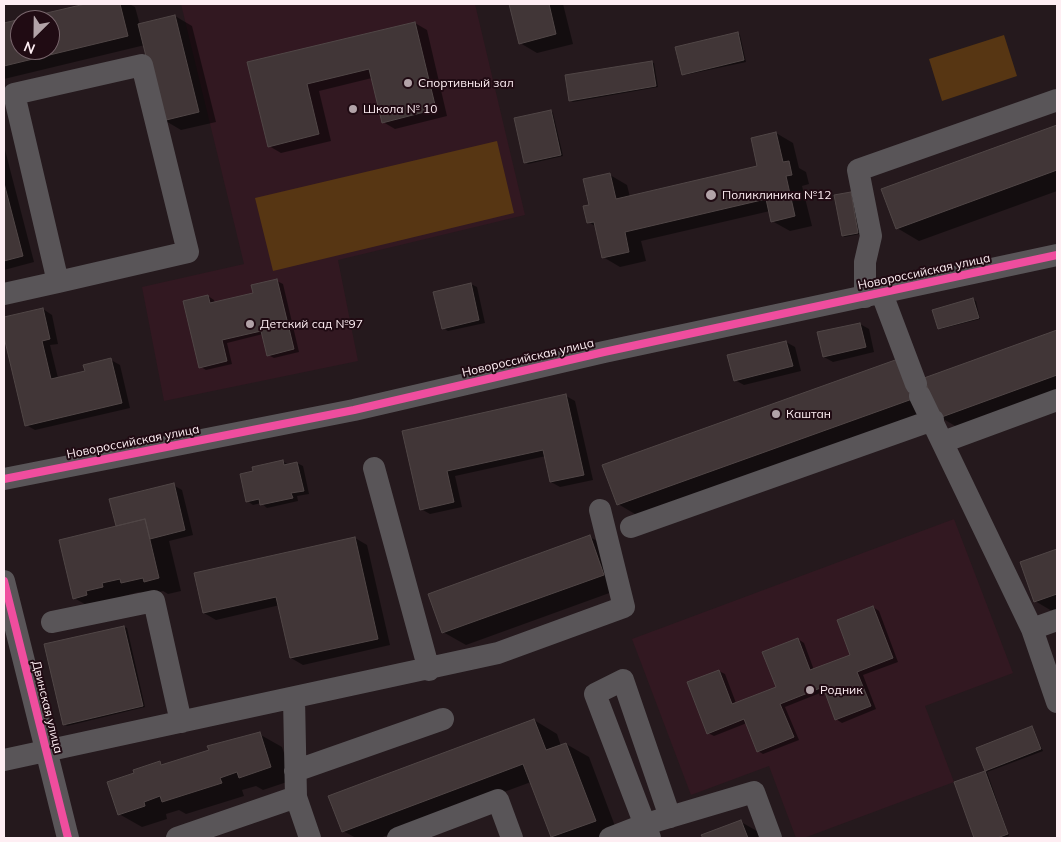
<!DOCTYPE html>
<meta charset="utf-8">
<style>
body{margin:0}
#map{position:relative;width:1061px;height:842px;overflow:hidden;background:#25191d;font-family:Mulish,sans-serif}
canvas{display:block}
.frame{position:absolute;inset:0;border:5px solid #feeef3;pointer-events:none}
.north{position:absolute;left:10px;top:10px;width:50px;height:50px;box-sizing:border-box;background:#200b13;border:1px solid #79666d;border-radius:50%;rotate:203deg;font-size:14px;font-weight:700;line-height:20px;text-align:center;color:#feeef3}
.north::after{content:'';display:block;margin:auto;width:18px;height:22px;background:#b2a3a8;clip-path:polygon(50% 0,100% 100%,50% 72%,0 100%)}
</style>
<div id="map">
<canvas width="1061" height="842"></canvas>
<div class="frame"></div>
<div class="north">N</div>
</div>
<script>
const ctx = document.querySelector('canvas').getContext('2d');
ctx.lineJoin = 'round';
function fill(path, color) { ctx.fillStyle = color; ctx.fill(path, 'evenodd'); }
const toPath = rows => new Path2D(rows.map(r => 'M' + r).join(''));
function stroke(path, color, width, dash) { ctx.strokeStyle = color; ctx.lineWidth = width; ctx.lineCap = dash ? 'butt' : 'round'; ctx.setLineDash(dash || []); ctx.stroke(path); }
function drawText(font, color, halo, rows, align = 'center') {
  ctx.font = font + ' Mulish,sans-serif'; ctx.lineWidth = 4; ctx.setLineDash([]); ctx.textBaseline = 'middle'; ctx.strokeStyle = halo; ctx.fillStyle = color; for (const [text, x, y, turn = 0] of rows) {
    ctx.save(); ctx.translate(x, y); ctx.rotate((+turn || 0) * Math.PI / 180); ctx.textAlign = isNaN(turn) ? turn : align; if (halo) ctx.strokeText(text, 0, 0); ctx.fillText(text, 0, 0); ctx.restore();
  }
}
fill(toPath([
 [181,4,475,4,525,215,338,260,358,361,164,401,142,287,244,264],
 [954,519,1013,673,925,706,954,782,804,838,796,838,769,766,691,795,632,639]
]), '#321821');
fill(toPath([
 [1004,35,1017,76,942,101,929,59],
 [497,141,514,213,273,271,255,198]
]), '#573613');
fill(toPath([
 [91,4,129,4,135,7,140,25,175,16,192,26,216,122,181,130,164,120,145,45,4,79,4,25,20,21,20,50,50,50,50,20,23,20],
 [511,4,563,4,573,44,537,53,520,43],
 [415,23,427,30,447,116,395,129,383,122,372,78,319,91,331,141,281,153,269,146,249,63],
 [737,34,740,35,746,62,685,75,683,74],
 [651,62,654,63,658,87,573,102,570,100],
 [551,111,553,113,563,156,528,164,525,162],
 [1057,126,1057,191,919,241,897,228,882,190],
 [776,133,793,143,799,168,806,172,809,184,802,186,812,226,790,231,772,221,770,211,641,241,646,261,620,267,603,257,596,227,589,222,590,206,610,175,627,185,630,197,759,167],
 [4,146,34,262,4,270],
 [850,193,853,195,860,234,845,237,843,236],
 [277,281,283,284,299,352,274,358,268,355,263,334,227,343,232,364,206,370,201,367,208,296,214,300,215,303,255,294],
 [471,284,477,287,485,323,448,331,443,328],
 [973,300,976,301,980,319,941,329,939,328],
 [43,309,52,315,58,344,50,345,58,378,86,372,111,360,120,365,130,408,35,430,26,425,4,331,4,319],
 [860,324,869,329,874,352,833,362,824,357],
 [1057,331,1057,396,962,430,940,417,640,517,618,504,926,379],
 [786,342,795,347,801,371,744,385,735,380,729,356],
 [566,396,575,401,593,480,560,487,551,482,546,456,455,476,462,507,430,514,421,509,404,432],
 [282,461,289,465,297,463,303,466,309,494,297,496,298,501,267,508,261,503,253,505,247,501],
 [173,485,182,490,193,535,169,541,181,591,168,594,163,591,145,596,139,592,124,596,97,611,74,598,120,527,117,525],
 [590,537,613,550,626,587,466,645,443,632],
 [355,538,367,545,390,645,303,665,291,658,280,605,216,620,204,613],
 [1057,550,1057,614,1035,601,1021,563],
 [873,607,879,611,898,662,863,675,876,709,842,723,836,719,825,691,785,707,799,740,763,754,758,751,747,723,714,736,708,733,719,671,725,674,736,703,777,688,798,639,804,643,814,670,852,656],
 [124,627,127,628,145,707,67,726,64,724],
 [534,720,557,734,561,746,566,744,589,757,618,834,606,838,552,837,531,782,380,838,356,838,343,831],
 [1032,728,1043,751,987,772,1009,836,1002,838,975,838,956,783,987,772,978,749],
 [259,734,282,747,293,780,263,790,256,786,242,790,244,796,186,814,179,810,166,814,167,819,142,827,119,814,136,774,159,763,164,765],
 [741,822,764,835,765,838,704,838,703,835]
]), '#0007');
const building = toPath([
 [85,4,120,4,128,36,4,66,4,23,85,4],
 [20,20,50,20,50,50,20,50,20,20],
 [509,4,549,4,556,34,519,44,509,4],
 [175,15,199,112,162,121,138,24,175,15],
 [415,22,436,109,382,123,369,69,307,84,319,134,268,147,247,62,415,22],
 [738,32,744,60,682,75,675,47,738,32],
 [652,61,656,86,569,101,565,75,652,61],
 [551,110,561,155,524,163,514,118,551,110],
 [1057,125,1057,170,896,229,881,189,1057,125],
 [776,132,783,162,789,161,792,175,786,176,795,216,771,222,766,199,625,232,629,252,602,258,594,222,587,223,583,206,589,205,583,179,610,173,616,199,757,166,751,138,776,132],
 [4,183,23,256,4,261,4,183],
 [851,192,858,233,842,236,834,195,851,192],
 [277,279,294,349,267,356,261,331,222,340,227,361,199,368,183,301,208,295,210,303,253,293,251,285,277,279],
 [471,283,479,320,442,329,433,292,471,283],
 [973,298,979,318,938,329,932,310,973,298],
 [43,308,50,339,42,341,51,379,85,371,83,365,111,358,122,403,25,426,4,337,4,317,43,308],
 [860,323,866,347,823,357,817,332,860,323],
 [1057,330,1057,375,939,418,924,378,1057,330],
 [786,341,793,366,734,381,727,355,786,341],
 [898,359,925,381,929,393,617,505,602,465,898,359],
 [566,394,584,475,550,482,543,450,447,471,454,502,420,510,402,431,566,394],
 [283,460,284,465,297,462,304,491,291,493,293,498,260,505,259,499,246,502,240,474,253,471,252,467,283,460],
 [174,483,185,530,150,539,145,519,116,526,109,499,174,483],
 [145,519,159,578,144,582,143,578,121,583,120,579,102,583,103,587,86,591,87,595,73,599,59,540,145,519],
 [590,535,604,575,442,633,428,594,590,535],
 [355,537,378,639,290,658,276,597,203,613,194,573,355,537],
 [1057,549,1057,594,1034,602,1020,562,1057,549],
 [873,606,893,658,857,672,871,706,835,720,823,687,780,704,794,737,757,752,744,719,707,734,687,682,719,670,732,704,776,687,762,652,798,638,810,670,850,655,837,620,873,606],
 [124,626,143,706,63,725,44,644,124,626],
 [534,719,546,750,566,743,596,821,551,837,523,764,342,832,328,796,534,719],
 [1032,726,1041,749,985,771,976,748,1032,726],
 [260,732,271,767,239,778,237,772,220,778,222,783,162,802,160,796,144,802,145,806,118,815,107,782,134,773,133,770,160,761,161,765,209,750,207,746,260,732],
 [985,771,1008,834,997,838,974,838,954,782,985,771],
 [741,820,748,838,703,838,701,835,741,820]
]);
fill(building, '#413637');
stroke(building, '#504646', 1);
stroke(toPath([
 [4,294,58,282,188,252,142,65,14,94,58,282],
 [882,294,916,384],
 [865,297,865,262,871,236,858,170,1057,100],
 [920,396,1032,629,1057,702],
 [943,442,1057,400],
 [374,468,429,670],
 [4,479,354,410,604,352,1057,255],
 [631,527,933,420],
 [4,581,68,838],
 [52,622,154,601,181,722],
 [1032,629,1057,620],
 [294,698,296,797,310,838],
 [4,760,498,653,624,607,600,510],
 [295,771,443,719],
 [177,838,296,797],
 [398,838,498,800,512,838],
 [610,838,646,824,754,792,771,838],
 [650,838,595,694,623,680,670,817]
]), '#595558', 22);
stroke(toPath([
 [4,479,354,410,604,352,1057,255],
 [4,581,68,838]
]), '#ef4d9e', 8);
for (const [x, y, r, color] of [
 [408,83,5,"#b2a3a8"],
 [353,109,5,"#b2a3a8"],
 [711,195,6,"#b2a3a8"],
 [250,324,5,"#b2a3a8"],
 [776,414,5,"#b2a3a8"],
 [810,690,5,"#b2a3a8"]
]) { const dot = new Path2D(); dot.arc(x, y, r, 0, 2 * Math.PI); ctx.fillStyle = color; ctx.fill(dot); stroke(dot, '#200b13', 2); }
drawText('12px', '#feeef3', '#200b13', [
 ["Спортивный зал",418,83],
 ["Школа № 10",363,109],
 ["Поликлиника №12",722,195],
 ["Детский сад №97",260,324],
 ["Каштан",786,414],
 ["Родник",820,690]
], 'left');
drawText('12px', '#feeef3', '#200b13', [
 ["Новороссийская улица",924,272,-12],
 ["Новороссийская улица",528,358,-13],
 ["Новороссийская улица",133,442,-11],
 ["Двинская улица",47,707,76]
]);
</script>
